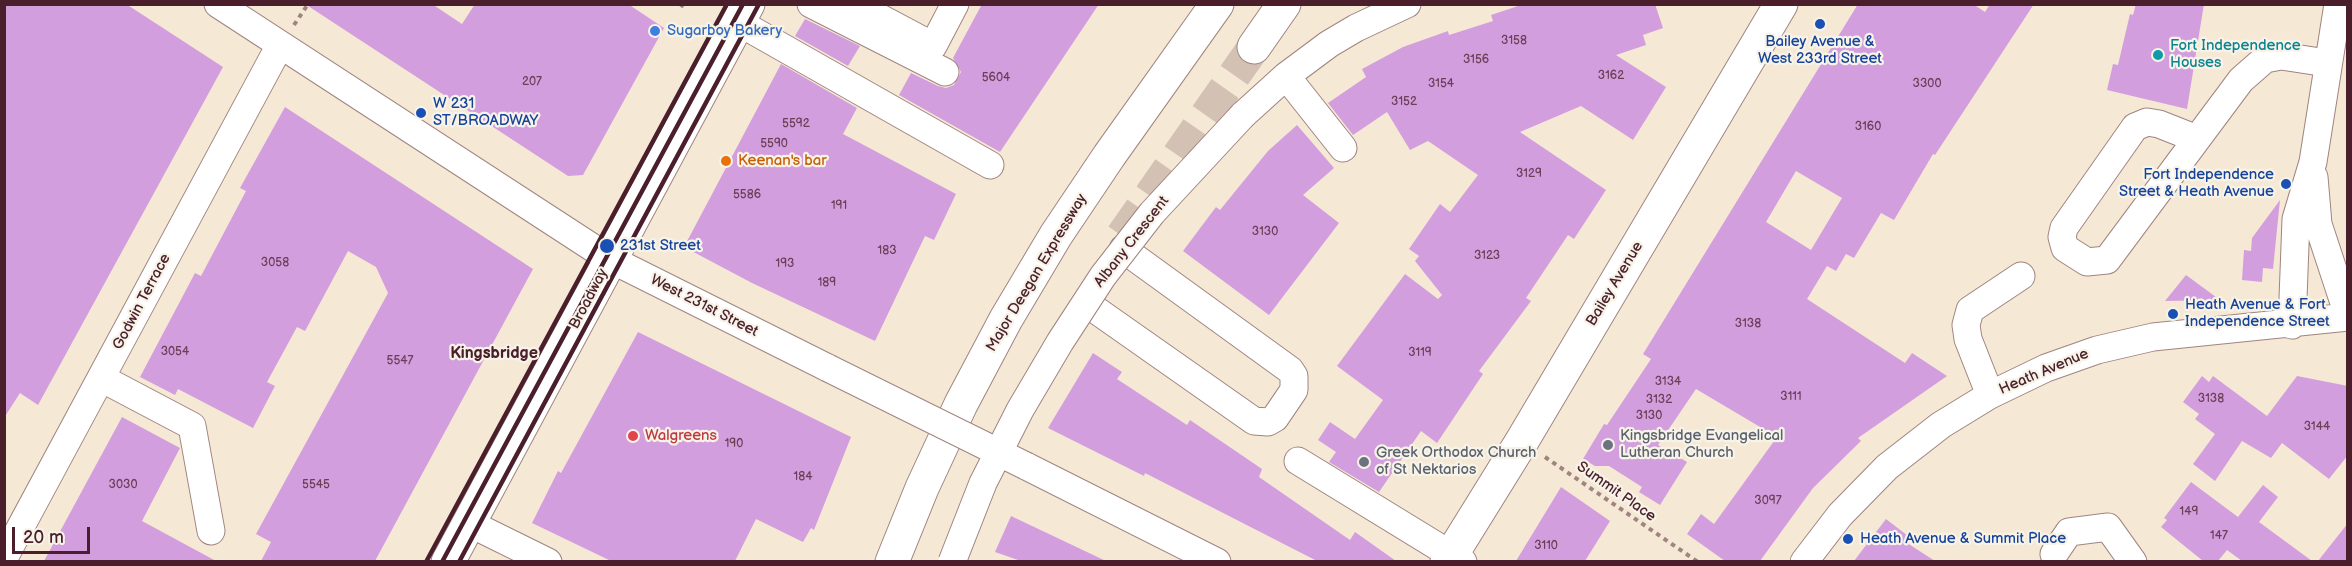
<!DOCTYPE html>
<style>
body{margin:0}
#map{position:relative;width:2352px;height:566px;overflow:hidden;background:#f5e9d5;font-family:"Balsamiq Sans",sans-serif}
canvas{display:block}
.frame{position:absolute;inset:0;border:6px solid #4a1f2b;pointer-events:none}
.scale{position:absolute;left:12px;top:527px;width:78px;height:27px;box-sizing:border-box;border:3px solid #4a1f2b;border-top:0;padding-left:8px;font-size:18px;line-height:21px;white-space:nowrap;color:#4a1f2b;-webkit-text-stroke:4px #f7f3e8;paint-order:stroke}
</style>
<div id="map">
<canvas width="2352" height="566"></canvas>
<div class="frame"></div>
<div class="scale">20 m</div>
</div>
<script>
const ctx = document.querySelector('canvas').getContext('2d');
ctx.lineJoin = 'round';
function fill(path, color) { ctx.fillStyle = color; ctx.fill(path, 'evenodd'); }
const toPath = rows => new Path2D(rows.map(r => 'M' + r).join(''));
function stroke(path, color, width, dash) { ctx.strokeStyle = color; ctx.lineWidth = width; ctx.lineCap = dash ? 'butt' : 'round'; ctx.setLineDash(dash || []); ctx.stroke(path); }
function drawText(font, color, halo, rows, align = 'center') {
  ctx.font = font + ' "Balsamiq Sans",sans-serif'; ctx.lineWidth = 4.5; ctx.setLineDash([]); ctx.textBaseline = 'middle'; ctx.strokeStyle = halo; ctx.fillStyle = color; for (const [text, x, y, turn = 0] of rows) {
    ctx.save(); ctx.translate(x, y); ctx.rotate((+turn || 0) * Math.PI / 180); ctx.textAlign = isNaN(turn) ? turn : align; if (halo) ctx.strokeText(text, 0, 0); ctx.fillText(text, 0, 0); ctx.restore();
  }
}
fill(toPath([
 [4,4,126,4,223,67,38,405,20,393,4,418],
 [305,4,432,4,462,24,475,4,628,4,664,28,583,175,568,176],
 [982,4,1099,4,1000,152,899,95,911,73,938,86,946,88,954,85,961,72,953,58],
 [1524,4,1655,4,1663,28,1643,35,1646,45,1616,55,1666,87,1633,140,1581,106,1520,132,1606,190,1574,239,1568,235,1526,298,1531,301,1479,371,1483,374,1437,443,1421,431,1379,492,1329,462,1336,452,1318,440,1330,422,1355,439,1383,400,1337,366,1405,274,1438,299,1442,295,1415,261,1419,256,1409,249,1440,204,1450,212,1478,175,1428,141,1410,150,1387,112,1353,135,1328,103,1366,77,1362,69,1403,47,1448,31,1449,35,1493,21,1491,15],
 [1858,4,1973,4,1985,12,1990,4,2034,4,1935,155,1933,154,1894,220,1881,213,1854,258,1846,254,1836,271,1827,266,1807,299,1905,363,1912,353,1947,376,1858,438,1861,441,1813,488,1760,561,1725,561,1687,534,1701,514,1714,524,1777,437,1696,389,1658,445,1687,462,1660,505,1639,492,1642,487,1609,466,1595,466,1583,459,1604,424,1607,425,1651,359,1643,354],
 [1796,171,1842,198,1811,250,1766,222],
 [2136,4,2204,4,2187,109,2107,90,2113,64,2118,65,2130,14,2133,15],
 [805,19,860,46,848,66,795,36],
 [781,64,857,108,843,134,956,194,934,240,925,236,875,341,752,283,684,247],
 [285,107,533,269,375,561,261,561,271,542,256,534,388,293,376,267,348,251,305,331,297,327,267,382,275,386,253,428,178,389,175,395,140,377,195,273,201,276,246,191,240,188],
 [1297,125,1334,168,1303,195,1339,223,1269,315,1183,251,1216,207,1220,210,1268,151],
 [2280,200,2273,269,2263,268,2262,282,2242,280,2244,250,2251,251,2252,238],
 [2186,275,2220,300,2165,301],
 [638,332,851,437,814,530,811,528,803,542,756,519,735,561,611,561,532,523,558,471,561,473],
 [1093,353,1122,372,1117,379,1187,425,1190,420,1262,469,1259,477,1350,540,1355,532,1396,561,1317,561,1145,473,1144,476,1048,428],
 [2202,376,2209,382,2213,376,2267,416,2297,376,2348,386,2348,455,2329,479,2282,443,2271,458,2242,441,2215,481,2193,464,2215,434,2195,419,2199,414,2183,402],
 [122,417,180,448,142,521,216,561,44,561],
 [2191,482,2238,517,2263,485,2278,497,2259,522,2312,561,2242,561,2227,550,2218,561,2203,561,2161,527,2167,520,2164,518],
 [1561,487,1610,521,1585,561,1516,561],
 [1011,516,1106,561,1021,561,995,552],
 [1886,519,1908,536,1904,541,1935,561,1854,561],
 [2348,523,2348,561,2318,561]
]), '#d39ede');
stroke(toPath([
 [1122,236,1254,47]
]), '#d3c1b3', 33, [33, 16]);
const minor = toPath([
 [218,4,610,259,828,368],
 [811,4,945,72],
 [854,4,933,46,955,4],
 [738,22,990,165],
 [1286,76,1343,148],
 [1243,115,1286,76,1329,44,1356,28,1407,4],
 [2197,139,2159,124,2147,122,2135,127,2064,228,2062,237,2065,248,2087,262,2107,260,2197,139,2241,80,2265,59,2281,56,2327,63],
 [2314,177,2318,224,2348,315],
 [1086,303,1254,421,1268,422,1275,418,1294,390,1294,376,1290,370,1123,249],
 [2292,325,2296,219,2313,162,2338,4],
 [101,378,192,426,211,531],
 [1990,395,1968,339,1966,325,1970,310,2021,276],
 [1298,461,1463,562],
 [1026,466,1217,562],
 [469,523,548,562],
 [2054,554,2069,532,2108,527,2133,562],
 [4,558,280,45],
 [1804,562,1840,515,1887,467,1941,425,1990,395,2046,368,2097,350,2153,337,2348,317]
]);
const major = toPath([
 [448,562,748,4],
 [1447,562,1522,441,1781,4]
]);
const highway = toPath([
 [1254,47,1284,4],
 [892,562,922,488,961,404,1006,319,1056,235,1109,156,1217,4]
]);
stroke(minor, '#a08480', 29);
stroke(major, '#a08480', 35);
stroke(highway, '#a08480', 35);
stroke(toPath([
 [680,4,687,9],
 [294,25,308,4],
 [1545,457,1698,562]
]), '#a08480', 4, [4.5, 4.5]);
stroke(minor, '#fff', 27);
stroke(major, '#fff', 33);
stroke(highway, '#fff', 33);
stroke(toPath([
 [426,562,727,4],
 [442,562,743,4],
 [459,562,759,4]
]), '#4a1f2b', 4.5);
const minorBridge = toPath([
 [828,368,1026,466],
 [952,562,983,483,1020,410,1060,342,1103,276,1152,213,1243,115]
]);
stroke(minorBridge, '#a08480', 29, []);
stroke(minorBridge, '#fff', 27);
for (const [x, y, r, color] of [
 [1820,24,6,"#1a4fb4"],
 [655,31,6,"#3f7fe0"],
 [2158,55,6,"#0f9aa8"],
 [421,113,6,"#1a4fb4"],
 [726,161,6,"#e8710a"],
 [2286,184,6,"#1a4fb4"],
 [607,246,8,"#1a4fb4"],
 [2173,314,6,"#1a4fb4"],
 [633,436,6,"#e0444e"],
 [1608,445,6,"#6b7280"],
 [1364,462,6,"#6b7280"],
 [1848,539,6,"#1a4fb4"]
]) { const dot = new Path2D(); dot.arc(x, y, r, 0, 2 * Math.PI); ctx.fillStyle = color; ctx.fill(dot); stroke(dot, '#f7f3e8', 2); }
drawText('12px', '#6c3f58', null, [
 ["3158",1514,41],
 ["3156",1476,60],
 ["3162",1611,76],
 ["5604",996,78],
 ["207",532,82],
 ["3154",1441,84],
 ["3300",1927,84],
 ["3152",1404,102],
 ["5592",796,124],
 ["3160",1868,127],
 ["5590",774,144],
 ["3129",1529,174],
 ["5586",747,195],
 ["191",839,206],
 ["3130",1265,232],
 ["183",887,251],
 ["3123",1487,256],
 ["3058",275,263],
 ["193",785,264],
 ["189",827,283],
 ["3138",1748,324],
 ["3054",175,352],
 ["3119",1420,353],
 ["5547",400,361],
 ["3134",1668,382],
 ["3111",1791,397],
 ["3138",2211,399],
 ["3132",1659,400],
 ["3130",1649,416],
 ["3144",2317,427],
 ["190",734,444],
 ["184",803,477],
 ["3030",123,485],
 ["5545",316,485],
 ["3097",1768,501],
 ["149",2189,512],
 ["147",2219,536],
 ["3110",1546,546]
]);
drawText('15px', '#366cbe', '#f7f3e8', [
 ["Sugarboy Bakery",667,31]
], 'left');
drawText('15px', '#164399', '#f7f3e8', [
 ["Bailey Avenue &",1820,42,"center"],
 ["West 233rd Street",1820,59,"center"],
 ["W 231",433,104],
 ["ST/BROADWAY",433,121],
 ["Fort Independence",2274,175,"right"],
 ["Street & Heath Avenue",2274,192,"right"],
 ["231st Street",620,246],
 ["Heath Avenue & Fort",2185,305],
 ["Independence Street",2185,322],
 ["Heath Avenue & Summit Place",1860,539]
], 'left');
drawText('15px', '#0d838f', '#f7f3e8', [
 ["Fort Independence",2170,46],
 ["Houses",2170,63]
], 'left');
drawText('15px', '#c56008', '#f7f3e8', [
 ["Keenan's bar",738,161]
], 'left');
drawText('15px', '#4a1f2b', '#f7f3e8', [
 ["Albany Crescent",1132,242,-52],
 ["Major Deegan Expressway",1037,273,-59],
 ["Bailey Avenue",1615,284,-59],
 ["Broadway",589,299,-62],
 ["Godwin Terrace",142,302,-62],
 ["West 231st Street",704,306,27],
 ["Heath Avenue",2044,372,-23],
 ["Summit Place",1616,492,35]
]);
drawText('15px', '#be3a42', '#f7f3e8', [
 ["Walgreens",645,436]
], 'left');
drawText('15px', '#5b616d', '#f7f3e8', [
 ["Kingsbridge Evangelical",1620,436],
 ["Lutheran Church",1620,453],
 ["Greek Orthodox Church",1376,453],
 ["of St Nektarios",1376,470]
], 'left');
drawText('bold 16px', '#4a1f2b', '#f7f3e8', [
 ["Kingsbridge",494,354]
]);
</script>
